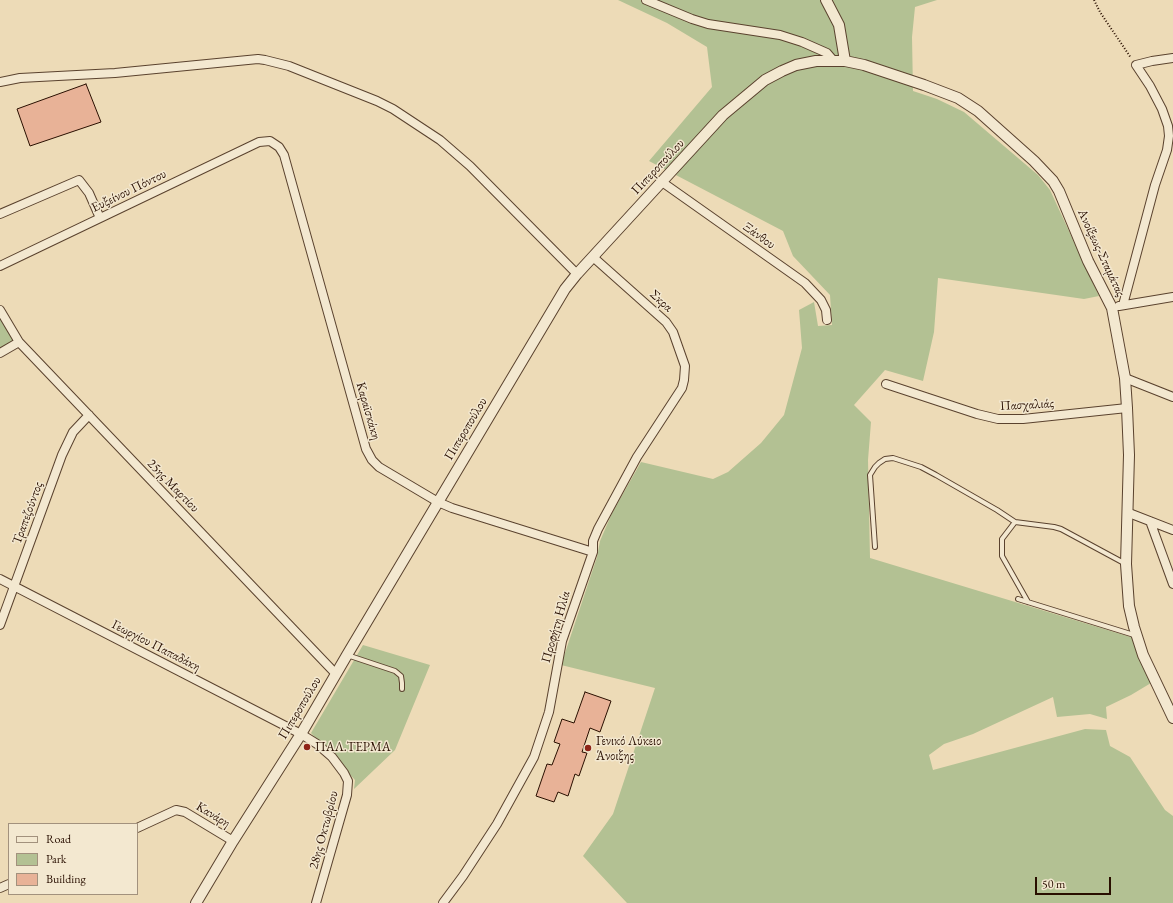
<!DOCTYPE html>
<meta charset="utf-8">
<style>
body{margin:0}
#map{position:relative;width:1173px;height:903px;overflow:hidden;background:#eddbb7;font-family:"EB Garamond",serif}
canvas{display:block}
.legend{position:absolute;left:8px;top:823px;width:130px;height:72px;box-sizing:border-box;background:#f3e8d0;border:1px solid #a2917d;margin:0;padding:5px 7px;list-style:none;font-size:12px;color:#290f00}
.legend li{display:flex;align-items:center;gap:8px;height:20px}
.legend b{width:20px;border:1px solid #a2917d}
.scale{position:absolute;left:1035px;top:877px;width:76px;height:18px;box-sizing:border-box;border:2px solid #290f00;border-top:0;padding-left:5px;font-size:12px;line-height:14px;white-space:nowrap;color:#290f00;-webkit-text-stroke:3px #f3e8d0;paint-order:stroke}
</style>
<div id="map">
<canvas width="1173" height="903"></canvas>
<ul class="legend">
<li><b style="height:5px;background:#f3e8d0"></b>Road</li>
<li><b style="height:11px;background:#b3c193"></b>Park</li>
<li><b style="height:11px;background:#e8b297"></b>Building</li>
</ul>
<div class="scale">50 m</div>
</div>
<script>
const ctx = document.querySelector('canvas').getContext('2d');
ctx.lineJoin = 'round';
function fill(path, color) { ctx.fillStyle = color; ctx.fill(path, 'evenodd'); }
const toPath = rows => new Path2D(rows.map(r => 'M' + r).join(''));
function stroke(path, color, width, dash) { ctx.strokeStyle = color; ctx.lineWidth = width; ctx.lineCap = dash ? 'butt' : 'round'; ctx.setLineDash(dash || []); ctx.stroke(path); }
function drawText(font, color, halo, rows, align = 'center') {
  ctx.font = font + ' "EB Garamond",serif'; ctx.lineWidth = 3; ctx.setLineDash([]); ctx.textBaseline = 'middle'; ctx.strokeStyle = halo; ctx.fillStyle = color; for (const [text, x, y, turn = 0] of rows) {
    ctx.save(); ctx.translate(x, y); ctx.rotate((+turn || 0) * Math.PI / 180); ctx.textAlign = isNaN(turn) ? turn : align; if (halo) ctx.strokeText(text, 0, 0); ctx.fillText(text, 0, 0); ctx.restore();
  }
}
fill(toPath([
 [618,0,937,0,915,7,912,37,913,91,937,99,964,112,1038,175,1050,190,1099,296,1084,299,938,278,934,332,923,381,885,370,854,405,871,422,868,460,870,558,1134,638,1151,683,1131,695,1106,707,1107,719,1090,714,1057,717,1053,697,973,734,944,744,929,755,933,770,1085,729,1106,730,1110,746,1130,757,1165,810,1173,816,1173,903,627,903,583,856,613,814,655,688,561,665,597,557,600,541,612,513,641,462,713,479,728,472,761,443,784,415,802,348,799,310,814,302,818,326,832,325,830,295,793,256,783,231,649,161,712,87,707,47,667,23],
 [0,317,13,341,0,348],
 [363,645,430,665,395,750,354,789,355,780,311,733]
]), '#b3c193');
const building = toPath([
 [86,84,101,122,30,146,17,109,86,84],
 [585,692,611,701,600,732,590,728,582,752,587,753,579,776,575,774,568,796,558,792,554,802,536,796,547,764,552,765,560,744,554,742,562,719,574,723,585,692]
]);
fill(building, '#e8b297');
stroke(building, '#290f00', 1);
const service = toPath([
 [1015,522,1002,539,1002,556,1028,602],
 [875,547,870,475,875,467,879,463,885,459,893,458,921,467,936,475,997,510,1015,522,1054,527,1061,529,1124,563],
 [1018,599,1134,635],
 [347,655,395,671,401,676,402,683,402,689]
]);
const minor = toPath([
 [646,0,692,19,708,24,780,35,802,42,827,53,833,60],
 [0,82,20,78,115,73,258,59,265,60,289,66,377,101,393,109,440,140,470,166,577,274],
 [662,182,805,283,821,300,826,310,827,320],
 [0,214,79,180,89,193,100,218],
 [0,266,259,142,270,141,279,147,284,155,366,449,372,460,379,467,438,502,452,508,593,552],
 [1123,305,1155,185,1167,150,1169,136,1168,126,1162,109,1150,86,1136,65,1152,61,1173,58],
 [1119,306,1173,297],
 [0,310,19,342,336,674],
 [0,353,19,342],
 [1125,378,1173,397],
 [886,384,977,414,998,419,1023,419,1127,408],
 [1129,513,1173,530],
 [1150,521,1173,584],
 [0,579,301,734,317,744,332,757,344,773,348,781,347,795,316,903],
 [0,625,62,455,73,432,89,415],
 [137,828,176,810,185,812,233,841],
 [0,888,9,884],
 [443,903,463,876,497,824,534,757,549,712,562,641,593,552,593,541,598,529,637,457,682,388,684,380,685,366,673,332,666,322,593,257]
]);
const tertiary = toPath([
 [826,0,839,25,845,61],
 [196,903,233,841,301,734,347,655,565,289,577,274,723,115,765,80,782,71,796,65,816,61,845,61,864,65,924,85,958,98,978,111,1034,161,1053,181,1059,191,1088,261,1112,308,1125,378,1127,408,1129,455,1126,564,1129,606,1134,627,1143,655,1173,718]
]);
stroke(service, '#5a422e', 6);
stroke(minor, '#5a422e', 10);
stroke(tertiary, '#5a422e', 12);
stroke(toPath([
 [1094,0,1100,12,1131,58]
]), '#290f00', 2, [1, 2]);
stroke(service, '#f3e8d0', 4);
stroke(minor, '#f3e8d0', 8);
stroke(tertiary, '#f3e8d0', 10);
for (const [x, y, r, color] of [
 [307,747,4,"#8f2418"],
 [588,748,4,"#8f2418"]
]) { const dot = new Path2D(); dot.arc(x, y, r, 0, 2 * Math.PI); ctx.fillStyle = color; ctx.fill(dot); stroke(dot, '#f3e8d0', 1.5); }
drawText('13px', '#290f00', '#f3e8d0', [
 ["Πιπεροπούλου",658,167,-47],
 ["Ευξείνου Πόντου",129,191,-26],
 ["Ξάνθου",759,236,35],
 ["Ανοίξεως-Σταμάτας",1101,253,65],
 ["Σκρα",661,301,42],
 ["Πασχαλιάς",1027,405,-3],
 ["Καραϊσκάκη",368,411,74],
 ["Πιπεροπούλου",466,429,-59],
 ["25ης Μαρτίου",173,486,46],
 ["Τραπεζούντος",28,513,-70],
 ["Προφήτη Ηλία",556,627,-74],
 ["Γεωργίου Παπαδάκη",156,646,27],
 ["Πιπεροπούλου",300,708,-59],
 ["Κανάρη",213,815,31],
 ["28ης Οκτωβρίου",324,830,-75]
]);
drawText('13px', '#290f00', '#f3e8d0', [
 ["Γενικό Λύκειο",596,741],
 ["Άνοιξης",596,756],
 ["ΠΑΛ.ΤΕΡΜΑ",315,747]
], 'left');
</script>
